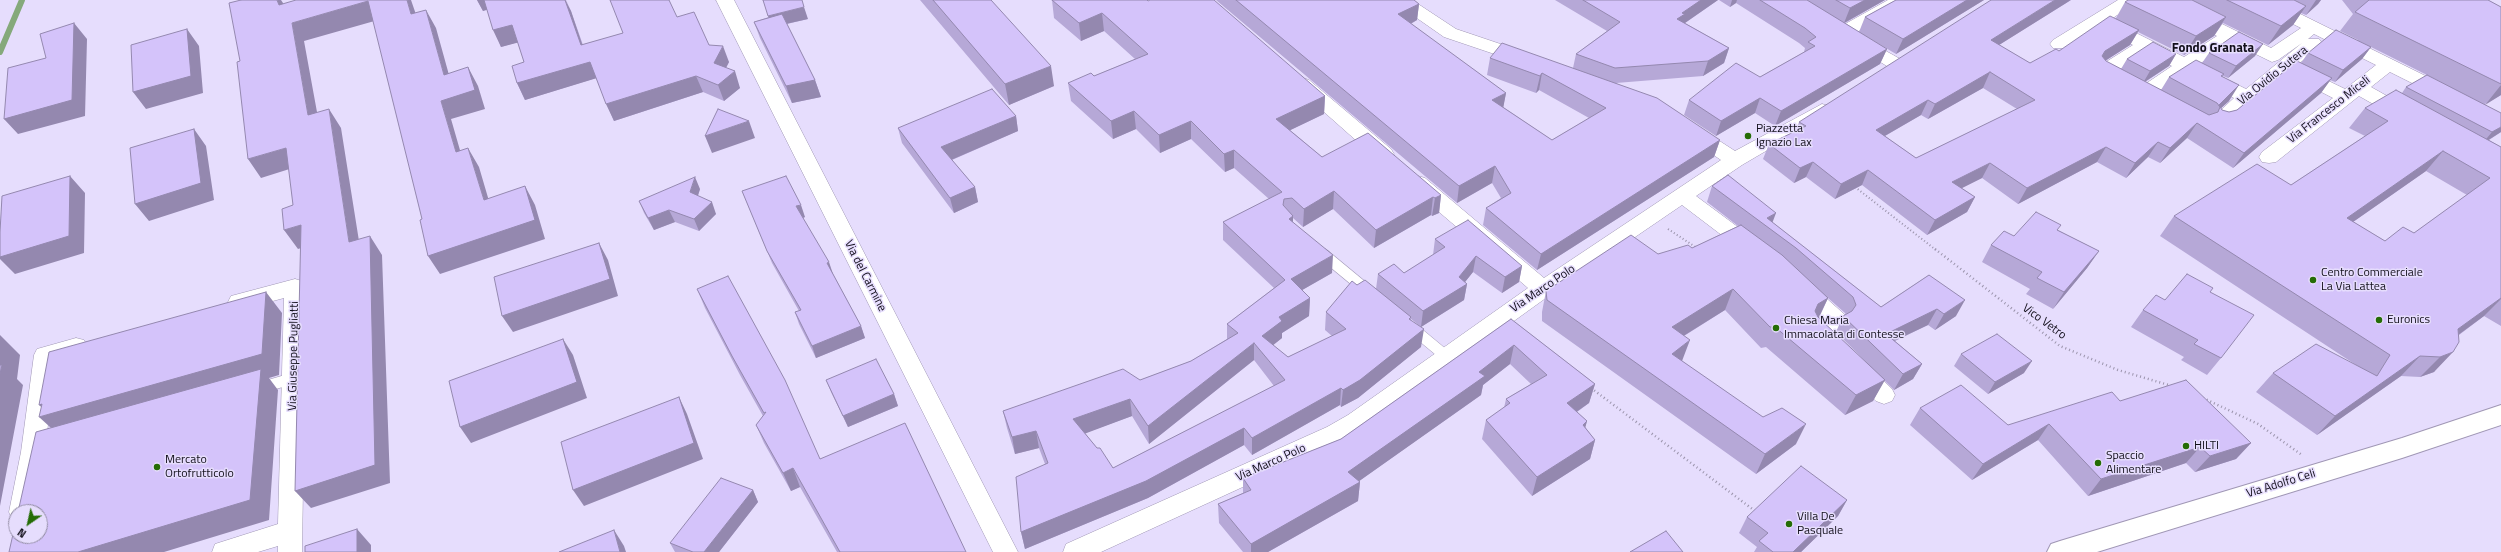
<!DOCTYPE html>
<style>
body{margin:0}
#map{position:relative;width:2501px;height:552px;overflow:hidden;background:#e6ddfd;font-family:"Titillium Web",sans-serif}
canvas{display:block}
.north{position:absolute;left:8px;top:504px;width:40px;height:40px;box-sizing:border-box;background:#e6ddfd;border:1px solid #918ba2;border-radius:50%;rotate:214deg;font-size:11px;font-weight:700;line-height:16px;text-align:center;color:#120f1a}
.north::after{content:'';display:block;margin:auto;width:14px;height:18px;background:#256c06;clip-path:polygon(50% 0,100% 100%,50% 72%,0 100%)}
</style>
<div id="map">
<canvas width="2501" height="552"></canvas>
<div class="north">N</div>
</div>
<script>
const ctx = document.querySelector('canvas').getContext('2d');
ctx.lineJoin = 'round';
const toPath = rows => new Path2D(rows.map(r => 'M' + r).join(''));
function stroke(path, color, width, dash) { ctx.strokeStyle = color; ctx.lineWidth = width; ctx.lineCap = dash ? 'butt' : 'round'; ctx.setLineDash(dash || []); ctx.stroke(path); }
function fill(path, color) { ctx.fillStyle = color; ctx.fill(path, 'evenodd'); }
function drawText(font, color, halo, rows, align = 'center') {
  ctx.font = font + ' "Titillium Web",sans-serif'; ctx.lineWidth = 3; ctx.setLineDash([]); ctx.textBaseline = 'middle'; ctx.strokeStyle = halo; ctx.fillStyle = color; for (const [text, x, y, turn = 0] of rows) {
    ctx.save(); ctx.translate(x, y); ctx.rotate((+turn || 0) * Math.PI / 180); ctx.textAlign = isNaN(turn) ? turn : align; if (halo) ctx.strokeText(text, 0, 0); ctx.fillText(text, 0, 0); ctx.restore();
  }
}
stroke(toPath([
 [0,52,22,0]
]), '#85a97b', 6);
const lane = toPath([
 [1323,254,1369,292],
 [1412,328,1447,357],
 [260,388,294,378]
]);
const street = toPath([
 [716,0,734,0,1018,552,993,552,716,0],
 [1391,0,1412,0,1456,29,1530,54,1533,58,1530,62,1524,64,1444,37,1391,0],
 [1888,0,1910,0,1907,4,1850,36,1844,37,1838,36,1835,32,1838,28,1888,0],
 [2118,0,2139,0,2110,20,2184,57,2217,36,2154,4,2151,0,2173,0,2271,48,2301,28,2253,4,2250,0,2272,0,2452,89,2455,93,2452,97,2446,99,2440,97,2390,72,2371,87,2412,110,2414,114,2412,118,2405,120,2398,118,2359,96,2276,162,2269,163,2262,162,2259,157,2262,152,2333,98,2294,78,2291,74,2294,70,2306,70,2345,89,2376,65,2314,34,2308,39,2319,39,2322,43,2319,47,2226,124,2219,126,2212,124,2210,120,2234,98,2186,73,2150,97,2138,97,2135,93,2138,89,2172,66,2146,52,2117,71,2125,75,2128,79,2125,83,2113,83,2098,75,2095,71,2098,67,2133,45,2098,27,2065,48,2053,48,2050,44,2053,40,2118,0],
 [2231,42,2272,62,2278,60,2302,43,2246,89,2198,65,2231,42],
 [1859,36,1902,60,1905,64,1902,68,1890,68,1853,45,1850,41,1853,37,1859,36],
 [1303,78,1309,80,1391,149,1394,154,1391,159,1384,160,1377,159,1297,88,1294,84,1297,80,1303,78],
 [1822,104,1829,106,1831,110,1829,114,1742,165,1696,196,1758,242,1761,247,1758,252,1751,254,1744,252,1682,205,1550,295,1364,429,1343,441,1101,552,1063,552,1066,544,1327,427,1348,415,1528,288,1411,188,1408,183,1411,178,1418,176,1425,178,1544,278,1721,160,1687,137,1685,133,1687,129,1694,127,1701,129,1735,151,1822,104],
 [295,279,302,281,306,287,302,552,278,552,278,546,258,552,212,552,215,544,278,524,284,298,239,310,231,308,228,302,231,296,295,279],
 [1802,281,1809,283,1844,314,1847,320,1844,326,1833,332,1841,343,1838,349,1830,351,1822,349,1807,331,1810,325,1821,319,1791,289,1795,283,1802,281],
 [76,338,84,340,87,346,84,352,55,360,45,452,33,512,16,512,16,521,12,519,9,512,21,452,34,355,37,349,76,338],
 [1858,361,1866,364,1892,389,1895,395,1892,401,1884,404,1876,401,1850,376,1847,370,1850,364,1858,361]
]);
const primary = toPath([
 [2501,405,2501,425,2402,458,2097,552,2047,552,2051,544,2060,541,2402,438,2501,405]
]);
stroke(lane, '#a097b5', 12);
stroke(street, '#a097b5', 1);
stroke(primary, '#a097b5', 2);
stroke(toPath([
 [1855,187,1936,250],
 [1668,229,1697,248]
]), '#9b94ac', 2, [1, 2.5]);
stroke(toPath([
 [1935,249,2060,346,2118,370,2172,386],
 [1591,388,1755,511],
 [2203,398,2258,424,2302,455]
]), '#9b94ac', 2.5, [1, 3]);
stroke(lane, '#fff', 11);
fill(street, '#fff');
fill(primary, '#fff');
fill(toPath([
 [477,0,566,0,571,11,583,45,677,17,729,62,726,68,740,88,724,101,703,92,614,121,596,78,525,100,517,83,524,62,518,42,501,47,487,9,483,11],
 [920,0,991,0,1054,86,1009,105],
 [1052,0,1148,1,1325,96,1324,114,1290,130,1322,157,1441,195,1439,213,1432,216,1431,215,1374,248,1333,209,1303,227,1293,218,1293,222,1332,273,1302,290,1310,298,1309,316,1282,333,1282,338,1273,345,1288,357,1332,336,1325,330,1326,312,1357,285,1376,289,1378,274,1404,273,1433,255,1435,239,1522,266,1519,282,1502,293,1473,272,1465,282,1467,284,1464,300,1421,327,1411,319,1411,320,1421,347,1358,398,1341,407,1340,405,1252,455,1244,445,1148,498,1025,549,1021,532,1045,464,1039,448,1015,454,1007,428,1003,411,1140,380,1191,361,1227,339,1227,324,1274,288,1223,240,1223,222,1269,199,1234,168,1225,172,1191,139,1160,153,1136,129,1113,139,1071,101,1068,83,1094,76,1135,59,1104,31,1081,41,1054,18],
 [1254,360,1274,386,1113,468,1085,433,1132,416,1149,444],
 [1216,0,1414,0,1419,4,1417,20,1411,24,1506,93,1503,107,1552,140,1589,118,1539,90,1536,93,1487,75,1490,58,1573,68,1576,54,1607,31,1555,0,1718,0,1685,23,1729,48,1724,63,1703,76,1616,83,1720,140,1714,157,1537,270,1483,225,1486,208,1501,198,1492,183,1457,203],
 [1719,0,1885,0,1845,23,1859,32,1865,17,1896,0,1984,0,1896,54,1869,38,1887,49,1880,64,1775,126,1755,113,1716,136,1684,115,1689,100,1760,77,1804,52,1805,48,1799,43,1736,3,1730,7],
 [2071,0,1999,45,2030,63,2059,51,2116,18,2125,2,2128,0,2321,0,2318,4,2306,15,2301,13,2293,25,2268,45,2223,23,2214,36,2184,55,2138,32,2130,45,2105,61,2121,69,2127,59,2176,54,2169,66,2145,82,2161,90,2169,77,2202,63,2209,53,2255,56,2228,78,2223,76,2222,77,2229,101,2221,108,2222,110,2229,112,2237,110,2301,63,2308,53,2358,40,2340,31,2353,14,2342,0,2488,0,2501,7,2501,95,2485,104,2501,132,2489,140,2501,147,2501,326,2484,316,2459,335,2434,372,2420,377,2401,376,2317,435,2256,392,2273,373,2359,367,2160,236,2174,216,2291,185,2365,136,2349,128,2365,108,2402,93,2406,87,2427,75,2371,47,2362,59,2335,82,2330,80,2321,93,2233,168,2187,138,2160,163,2148,157,2126,178,2097,162,2018,204,1982,178,1962,188,1975,197,1967,212,1927,235,1862,185,1835,199,1806,177,1794,183,1763,159,1769,144,1796,131,1799,122],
 [1983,88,2017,109,1916,158,1885,136,1921,115,1928,119],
 [2426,171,2467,195,2414,233,2385,241,2353,222],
 [769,17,808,19,787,24,815,80,821,97,792,103,760,38,754,22],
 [1016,116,1018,131,952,160,975,187,978,202,954,213,902,143,898,128],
 [1712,186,1772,222,1881,307,1929,275,1956,316,1935,330,1928,325,1895,341,1922,364,1913,379,1894,390,1884,380,1873,401,1845,415,1766,347,1761,348,1725,310,1684,336,1682,361,1796,444,1756,474,1542,321,1542,312,1546,291,1658,254,1692,248,1738,226,1707,202],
 [1828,298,1845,313,1846,315,1843,316,1836,332,1870,366,1819,318],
 [700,189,698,196,716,214,699,231,675,222,654,230,644,213,639,201],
 [742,191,805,217,803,218,861,326,865,338,816,358,799,324,795,312,799,311,772,263],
 [2058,230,2099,251,2087,268,2053,309,2026,294,2030,289,1982,262,1991,245,2014,236],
 [697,289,820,459,966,552,837,552,800,487,791,491,764,443,756,425,763,416,740,375,705,308],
 [2210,292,2221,358,2207,375,2181,360,2184,357,2131,327,2143,310,2165,300],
 [1511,319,1595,384,1589,403,1577,412,1587,421,1585,427,1595,440,1590,459,1532,496,1482,439,1486,420,1504,408,1506,399,1531,384,1510,364,1483,385,1481,395,1359,481,1360,482,1358,501,1268,552,1243,552,1219,523,1218,504,1243,493,1243,478,1341,439],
 [1961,354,2024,373,1988,394,1954,366],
 [826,380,894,394,898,406,848,427,831,392],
 [2120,401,2251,443,2236,459,2195,472,2186,463,2088,496,2038,440,1972,480,1910,425,1920,408,2008,425],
 [753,490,758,502,719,552,675,552,670,543],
 [1847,500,1838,516,1801,552,1754,552,1757,547,1739,533,1747,517]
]), '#b6a8d7');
fill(toPath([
 [277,0,281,0,287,9,279,5],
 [407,0,411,0,422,32,411,14],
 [477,0,486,0,490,9,483,11],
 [565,0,571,11,588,62,581,45],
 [1701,0,1718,0,1682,25,1677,19,1682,13],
 [1732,0,1737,0,1736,3,1730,7],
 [1865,0,1885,0,1844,23,1850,8],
 [1967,0,1984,0,1896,54,1903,39],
 [2055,0,2071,0,1983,55,1991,40],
 [2316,0,2321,0,2318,4,2306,15],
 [368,1,378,20,304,41,321,134,308,115,292,23],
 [1419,4,1417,20,1397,31,1398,14],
 [2306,6,2293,25,2268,45,2281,26],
 [804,7,808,19,772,27,768,16],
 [426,10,436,28,454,93,444,75],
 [1102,13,1104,31,1081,41,1079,23],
 [2226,17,2214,36,2184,55,2196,36],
 [74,23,87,39,85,116,18,134,4,119],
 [512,25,520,42,501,47,493,30],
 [187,29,199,46,203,93,146,109,133,92],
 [2139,30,2130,45,2097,66,2105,51],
 [2263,44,2255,56,2228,78,2236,66],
 [723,46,729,62,720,79,714,63],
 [2371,47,2362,59,2335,82,2343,70],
 [1729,48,1724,63,1703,76,1708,61],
 [1887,49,1880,64,1775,126,1781,111],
 [2176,54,2169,66,2143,83,2150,71],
 [590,62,597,78,525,100,517,83],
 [1051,66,1054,86,1009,105,1005,84],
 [468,67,478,86,485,109,451,119,466,171,456,152,441,101],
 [735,71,740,88,724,101,718,85],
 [1990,72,1983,88,1928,119,1935,104],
 [1542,73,1539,90,1536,93,1540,76],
 [696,76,703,92,614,121,606,104],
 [2332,78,2321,93,2233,168,2244,153],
 [815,80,821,97,792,103,786,86],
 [2239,85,2229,101,2218,111,2220,107,2218,105],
 [2501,85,2501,95,2485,105],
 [1506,93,1503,109,1492,100],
 [1325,96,1324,114,1276,137,1276,119],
 [1760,98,1755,113,1716,136,1721,121],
 [1928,100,1921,115,1869,145,1876,130],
 [329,109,341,128,362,260,349,242],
 [1134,111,1136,129,1113,139,1111,121],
 [1016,116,1018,131,944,163,941,147],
 [749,121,755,138,712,153,705,136],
 [1191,121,1191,139,1160,153,1159,135],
 [2197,123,2187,138,2160,163,2170,148],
 [2501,127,2501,132,2482,144,2492,132],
 [194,129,206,146,214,200,149,221,135,204],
 [1720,140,1714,157,1537,270,1541,254],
 [2158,142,2148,157,2126,178,2135,163],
 [2106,147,2097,162,2018,204,2027,188],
 [286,148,299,166,261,178,248,159],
 [468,148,479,167,494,218,484,200],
 [1234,150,1234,168,1225,172,1224,154],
 [2443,151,2426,171,2330,238,2347,218],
 [1813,162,1806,177,1794,183,1800,168],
 [1990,163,1982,178,1944,197,1952,182],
 [1495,166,1492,183,1457,203,1459,186],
 [1868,170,1862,185,1835,199,1841,184],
 [70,176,85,193,84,253,15,274,0,259,0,257],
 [695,177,700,189,695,204,690,192],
 [525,186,535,205,545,239,440,274,428,256],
 [975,187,978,202,954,213,950,198],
 [1334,191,1333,209,1303,227,1304,209],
 [1441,195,1439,213,1432,216,1435,198],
 [1433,197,1431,215,1374,248,1376,230],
 [1975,197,1967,212,1927,235,1935,220],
 [712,202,716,214,699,231,694,219],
 [801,205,805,217,800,219,796,206],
 [669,210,675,222,654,230,648,218],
 [1776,213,1770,229,1767,218],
 [1293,216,1293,234,1289,219],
 [301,225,314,244,298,249,284,230],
 [370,236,382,255,390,483,311,508,295,491],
 [599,243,608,260,618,296,513,332,502,316],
 [2099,251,2087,268,2053,309,2064,292],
 [1333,255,1332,273,1290,297,1291,279],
 [1476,256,1473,272,1461,287,1467,284,1464,300,1421,327,1423,311,1459,277],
 [829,262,833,274,831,275,827,263],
 [1522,266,1519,282,1502,293,1505,277],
 [1733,289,1725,310,1664,348,1672,327],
 [266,292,282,313,279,375,269,378,278,390,269,520,164,552,78,552,61,437,39,417,49,414,39,405],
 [1310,298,1309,316,1282,333,1282,338,1262,354,1262,336,1279,317],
 [1828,298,1818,319,1809,324,1818,304],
 [2501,298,2501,299,2484,316,2439,349,2458,329],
 [1965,300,1956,316,1935,330,1944,314],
 [1937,309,1928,325,1877,349,1886,334],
 [861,326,865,338,816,358,812,346],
 [1424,329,1421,347,1358,398,1341,407,1343,390],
 [0,335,20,355,17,379,23,385,0,506],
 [563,339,573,355,587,398,471,443,460,427],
 [1690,340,1682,361,1672,354],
 [1254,343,1254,360,1149,444,1148,426],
 [1514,345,1510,364,1483,385,1481,395,1348,489,1360,482,1358,501,1268,552,1251,552,1251,544,1348,472],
 [2453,352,2434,372,2420,377,2440,357],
 [2420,356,2401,376,2317,435,2335,416],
 [2032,361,2024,373,1988,394,1995,382],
 [1922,364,1913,379,1894,390,1903,374],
 [1885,380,1873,401,1845,415,1856,395],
 [1595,384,1589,403,1562,422,1567,403],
 [1341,388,1340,405,1252,455,1252,438],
 [894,394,898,406,848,427,843,416],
 [679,397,687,414,703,459,584,506,573,490],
 [1130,399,1132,416,1076,437,1073,419],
 [1587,421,1582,440,1583,425],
 [1806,424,1796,444,1756,474,1765,454],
 [2049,424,2038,440,1972,480,1983,464],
 [1244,428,1244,445,1148,498,1025,549,1021,532],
 [1036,431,1039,448,1015,454,1012,437],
 [1595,440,1590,459,1532,496,1537,477],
 [2251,443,2236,459,2195,472,2210,456],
 [2200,447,2186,463,2088,496,2101,479],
 [793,468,800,487,791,491,783,473],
 [753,490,758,502,719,552,704,552],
 [1847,500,1838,516,1801,552,1793,552],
 [357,529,371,545,371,552,357,552],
 [614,530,624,546,626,552,620,552]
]), '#9488af');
const building = toPath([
 [241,0,277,0,279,5,296,0,407,0,411,14,426,10,444,75,468,67,475,90,441,101,456,152,468,148,484,200,525,186,535,220,428,256,420,220,422,219,368,1,292,23,308,115,329,109,349,242,370,236,375,465,295,491,301,225,284,230,282,209,293,205,286,148,248,159,237,62,240,61,229,3,241,0],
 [484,0,565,0,581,45,623,33,610,0,669,0,677,17,694,12,709,45,723,46,714,63,735,71,718,85,696,76,606,104,590,62,517,83,512,66,524,62,512,25,493,30,484,0],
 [763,0,802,0,804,7,768,16,763,0],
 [933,0,991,0,1051,66,1005,84,933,0],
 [1052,0,1147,0,1148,1,1150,0,1214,0,1325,96,1276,119,1322,157,1368,133,1441,195,1435,198,1433,197,1376,230,1334,191,1304,209,1292,198,1284,199,1283,205,1293,216,1289,219,1333,255,1291,279,1310,298,1279,317,1282,321,1262,336,1288,357,1346,329,1326,312,1352,281,1357,285,1365,280,1411,317,1409,319,1424,329,1360,380,1343,390,1341,388,1252,438,1244,428,1146,481,1021,532,1016,477,1048,463,1036,431,1012,437,1003,411,1123,369,1140,380,1191,361,1238,333,1227,324,1285,280,1223,222,1282,192,1234,150,1224,154,1191,121,1159,135,1134,111,1111,121,1068,83,1091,73,1094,76,1148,54,1102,13,1079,23,1052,0],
 [1254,343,1285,380,1113,468,1100,448,1097,448,1073,419,1130,399,1148,426,1254,343],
 [1236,0,1414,0,1419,4,1398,14,1506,93,1492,100,1552,140,1606,108,1542,73,1540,76,1490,58,1502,43,1657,98,1720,140,1541,254,1486,208,1511,193,1495,166,1459,186,1236,0],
 [1583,0,1701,0,1682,13,1685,14,1677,19,1729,48,1708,61,1615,68,1576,54,1620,22,1583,0],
 [1760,0,1807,0,1887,49,1781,111,1760,98,1721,121,1689,100,1736,63,1760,77,1815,46,1808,42,1816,37,1805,28,1760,0],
 [1836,0,1865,0,1850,8,1836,0],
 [1896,0,1967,0,1903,39,1865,17,1896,0],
 [1991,0,2055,0,1991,40,2030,63,2056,49,2059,51,2110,16,2139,30,2105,51,2102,56,2106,61,2209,115,2218,112,2220,107,2217,103,2169,77,2196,60,2224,74,2221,76,2239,85,2219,105,2222,110,2229,112,2237,110,2297,61,2332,78,2244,153,2197,123,2170,148,2158,142,2135,163,2106,147,2027,188,1990,163,1952,182,1975,197,1935,220,1868,170,1841,184,1813,162,1800,168,1769,144,1806,126,1799,122,1991,0],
 [1990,72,2035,100,1916,158,1876,130,1928,100,1935,104,1990,72],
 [2128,0,2192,0,2226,17,2196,36,2125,2,2128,0],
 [2227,0,2294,0,2306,6,2281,26,2227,0],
 [2369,0,2488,0,2501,7,2501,84,2355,12,2369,0],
 [782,14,815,80,786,86,754,22,782,14],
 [74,23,72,100,4,119,8,68,46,58,40,34,74,23],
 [187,29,191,76,133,92,131,45,187,29],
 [2336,30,2371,47,2343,70,2308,53,2336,30],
 [2239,32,2263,44,2236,66,2209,53,2239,32],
 [2153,42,2176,54,2150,71,2127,59,2153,42],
 [2427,75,2501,113,2501,127,2492,132,2406,87,2427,75],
 [992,89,1016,116,941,147,975,187,950,198,898,128,992,89],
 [2396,90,2501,147,2501,298,2458,329,2459,342,2453,352,2440,357,2420,356,2335,416,2273,373,2316,344,2377,376,2390,355,2174,216,2257,164,2291,185,2388,121,2365,108,2396,90],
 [2443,151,2490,178,2414,233,2403,227,2385,241,2347,218,2443,151],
 [718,109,749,121,705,136,718,109],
 [194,129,201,183,135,204,130,148,194,129],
 [1728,175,1776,213,1767,218,1881,307,1929,275,1965,300,1944,314,1937,309,1886,334,1922,364,1903,374,1843,316,1852,311,1856,305,1853,297,1796,248,1712,186,1728,175],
 [70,176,69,236,0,257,0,232,2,196,70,176],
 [786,176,801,205,796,206,829,262,827,263,861,326,812,346,795,312,801,310,767,251,742,191,786,176],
 [695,177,690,192,712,202,694,219,669,210,648,218,639,201,695,177],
 [2036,212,2061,225,2057,230,2099,251,2064,292,2037,278,2042,272,1991,245,2004,231,2014,236,2036,212],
 [1468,220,1522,266,1505,277,1476,256,1459,277,1467,284,1423,311,1378,274,1394,264,1404,273,1445,247,1435,239,1468,220],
 [1741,225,1782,255,1828,298,1818,304,1815,311,1818,317,1885,380,1856,395,1775,327,1770,327,1733,289,1672,327,1690,340,1672,354,1763,417,1782,408,1806,424,1765,454,1547,300,1546,291,1631,235,1658,254,1688,245,1692,248,1741,225],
 [599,243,610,279,502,316,494,277,599,243],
 [2187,274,2213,288,2210,292,2254,315,2221,358,2194,344,2198,340,2143,310,2156,295,2165,300,2187,274],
 [728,276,785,380,820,459,905,423,966,552,840,552,793,468,783,473,756,425,766,412,764,413,732,356,697,289,728,276],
 [266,292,262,354,39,417,42,404,39,405,49,352,266,292],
 [1511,319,1595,384,1567,403,1587,421,1583,425,1595,440,1537,477,1486,420,1510,403,1506,399,1547,375,1514,345,1479,372,1485,376,1348,472,1360,482,1251,544,1218,504,1251,490,1243,478,1341,439,1511,319],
 [1997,334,2032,361,1995,382,1961,354,1997,334],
 [563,339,577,382,460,427,449,381,563,339],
 [876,359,894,394,843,416,826,380,876,359],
 [0,365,2,365,0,374,0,365],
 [261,369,250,500,78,552,9,552,16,521,16,536,40,536,40,512,18,512,36,432,261,369],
 [2186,380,2251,443,2210,456,2200,447,2101,479,2049,424,1983,464,1920,408,1961,385,2008,425,2112,392,2120,401,2186,380],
 [679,397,694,443,573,490,561,442,679,397],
 [1801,466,1847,500,1793,552,1773,552,1759,541,1768,533,1747,517,1801,466],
 [721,478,753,490,704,552,693,552,670,543,721,478],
 [357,529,357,552,305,552,305,546,357,529],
 [614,530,620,552,559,552,614,530],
 [1666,531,1683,552,1630,552,1666,531]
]);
fill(building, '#d4c3fa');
stroke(building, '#9488af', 1);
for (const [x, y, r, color] of [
 [1748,136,4,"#256c06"],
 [2313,280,4,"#256c06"],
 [2379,320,4,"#256c06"],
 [1776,328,4,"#256c06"],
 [2186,446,4,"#256c06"],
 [2098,463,4,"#256c06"],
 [157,467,4,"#256c06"],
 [1789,524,4,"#256c06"]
]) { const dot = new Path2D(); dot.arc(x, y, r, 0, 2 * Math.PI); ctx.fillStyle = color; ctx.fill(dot); stroke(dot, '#e6ddfd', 1.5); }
drawText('12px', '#120f1a', '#e6ddfd', [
 ["Via Ovidio Sutera",2273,76,-39],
 ["Via Francesco Miceli",2329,110,-38],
 ["Via del Carmine",865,276,63],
 ["Via Marco Polo",1543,289,-34],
 ["Vico Vetro",2044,322,36],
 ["Via Giuseppe Pugliatti",294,356,-89],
 ["Via Marco Polo",1271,463,-24],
 ["Via Adolfo Celi",2281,484,-17]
]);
drawText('12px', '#120f1a', '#e6ddfd', [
 ["Piazzetta",1756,129],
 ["Ignazio Lax",1756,143],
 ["Centro Commerciale",2321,273],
 ["La Via Lattea",2321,287],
 ["Euronics",2387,320],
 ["Chiesa Maria",1784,321],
 ["Immacolata di Contesse",1784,335],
 ["HILTI",2194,446],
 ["Spaccio",2106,456],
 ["Alimentare",2106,470],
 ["Mercato",165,460],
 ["Ortofrutticolo",165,474],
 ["Villa De",1797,517],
 ["Pasquale",1797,531]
], 'left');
drawText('bold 13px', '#120f1a', '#e6ddfd', [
 ["Fondo Granata",2213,49]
]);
</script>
